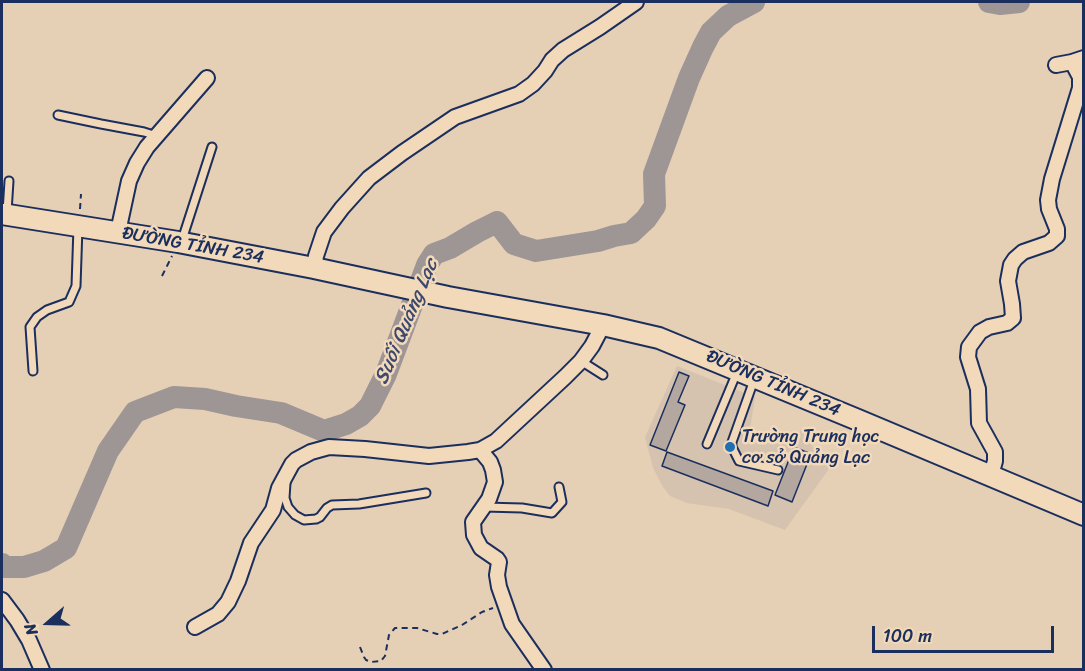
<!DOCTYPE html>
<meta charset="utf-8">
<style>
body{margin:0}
#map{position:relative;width:1085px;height:671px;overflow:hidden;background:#e5cfb5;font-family:Sriracha,sans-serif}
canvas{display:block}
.frame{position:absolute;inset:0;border:3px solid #1b2f5e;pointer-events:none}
.north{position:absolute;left:18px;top:593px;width:60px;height:60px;-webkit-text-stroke:4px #f2d9ba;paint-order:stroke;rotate:250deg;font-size:16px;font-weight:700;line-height:24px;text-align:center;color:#1b2f5e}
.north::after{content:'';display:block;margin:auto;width:21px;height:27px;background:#1b2f5e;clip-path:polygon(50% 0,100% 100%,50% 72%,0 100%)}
.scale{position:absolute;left:872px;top:626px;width:182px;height:27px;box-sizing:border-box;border:3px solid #1b2f5e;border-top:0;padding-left:8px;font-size:18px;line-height:21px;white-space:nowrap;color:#1b2f5e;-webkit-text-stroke:4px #f2d9ba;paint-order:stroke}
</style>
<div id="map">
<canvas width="1085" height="671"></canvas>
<div class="frame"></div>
<div class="north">N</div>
<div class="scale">100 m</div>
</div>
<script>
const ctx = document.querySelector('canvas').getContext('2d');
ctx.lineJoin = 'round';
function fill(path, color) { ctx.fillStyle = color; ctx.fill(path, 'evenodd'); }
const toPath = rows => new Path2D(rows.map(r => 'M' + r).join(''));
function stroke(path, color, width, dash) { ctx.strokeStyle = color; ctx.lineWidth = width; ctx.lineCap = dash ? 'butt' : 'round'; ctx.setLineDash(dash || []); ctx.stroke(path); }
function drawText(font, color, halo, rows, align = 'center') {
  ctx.font = font + ' Sriracha,sans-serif'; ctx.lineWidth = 5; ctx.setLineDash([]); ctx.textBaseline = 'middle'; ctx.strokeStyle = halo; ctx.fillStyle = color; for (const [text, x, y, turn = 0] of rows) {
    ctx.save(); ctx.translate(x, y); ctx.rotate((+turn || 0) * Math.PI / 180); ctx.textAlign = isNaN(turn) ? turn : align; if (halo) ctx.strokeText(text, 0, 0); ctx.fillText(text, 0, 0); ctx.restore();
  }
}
fill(toPath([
 [677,366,755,397,748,442,793,444,801,429,815,450,834,462,785,530,729,509,687,503,670,496,663,487,653,468,645,437]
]), '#d6c3af');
stroke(toPath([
 [989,2,1000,4,1019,2],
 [2,564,5,567,24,567,44,561,66,548,108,451,135,412,174,397,205,399,236,406,281,413,324,431,346,424,360,416,370,406,386,374,427,265,434,254,450,248,477,232,497,222,514,244,536,251,598,241,614,236,631,233,646,219,655,206,654,174,689,78,703,47,711,32,728,16,754,2]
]), '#9e9595', 22);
const building = toPath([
 [679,372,689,376,678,402,685,405,666,451,650,445,679,372],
 [794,447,811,454,792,502,775,495,794,447],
 [667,452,773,491,768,506,662,466,667,452]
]);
fill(building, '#b3a7a0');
stroke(building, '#1b2f5e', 1.5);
const service = toPath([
 [58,115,101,124,144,132,157,136],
 [7,212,9,181],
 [182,240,212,147],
 [581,361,603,375],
 [33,371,30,327,37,317,47,310,69,302,76,286,78,227],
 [754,380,732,442,732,447,739,461,778,470],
 [707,444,737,372],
 [286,483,285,498,288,507,295,515,304,520,316,519,320,517,327,508,332,505,359,504,426,493],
 [484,507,522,508,552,513,562,502,559,487]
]);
const minor = toPath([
 [1056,65,1072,62,1084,58],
 [118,232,129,181,137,163,147,147,207,78],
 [314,268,316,256,324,232,342,208,369,178,402,153,455,117,519,94,533,84,545,71,552,60,563,50,600,27,636,2],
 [480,450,490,462,493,470,495,482,489,499,473,522,474,535,481,548,497,559,499,562,497,575,499,587,512,624,544,670],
 [991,475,995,461,995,452,979,423,978,389,968,357,969,347,980,332,989,327,1007,323,1013,318,1012,304,1008,281,1011,265,1015,259,1023,252,1049,243,1057,236,1057,229,1049,209,1048,200,1052,179,1080,88,1080,77,1072,62],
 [2,600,17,620,29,640,42,670],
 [195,627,218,614,228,602,238,581,251,543,273,510,279,488,292,464,296,460,311,452,329,447,365,449,429,456,468,452,480,450,496,441,565,377,581,361,592,346,603,325]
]);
const secondary = toPath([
 [2,214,178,242,314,268,448,297,603,325,659,338,858,420,1084,515]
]);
stroke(service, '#1b2f5e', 11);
stroke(minor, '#1b2f5e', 18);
stroke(secondary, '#1b2f5e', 24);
stroke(toPath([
 [80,209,81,194],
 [162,276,172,256],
 [360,647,364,657,366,660,371,662,381,661,385,656,389,635,395,628,417,628,437,634,442,634,462,625,482,612,493,608]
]), '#1b2f5e', 2, [6, 4.5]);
stroke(service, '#f2d9ba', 7);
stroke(minor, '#f2d9ba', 14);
stroke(secondary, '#f2d9ba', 20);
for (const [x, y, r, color] of [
 [730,447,6,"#1f6fb2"]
]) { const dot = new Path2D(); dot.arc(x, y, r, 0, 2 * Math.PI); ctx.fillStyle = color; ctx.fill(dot); stroke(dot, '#f2d9ba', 2); }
drawText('18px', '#1b2f5e', '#f2d9ba', [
 ["ĐƯỜNG TỈNH 234",193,246,10],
 ["ĐƯỜNG TỈNH 234",773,384,23]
]);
drawText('18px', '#1b2f5e', '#f2d9ba', [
 ["Trường Trung học",742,437],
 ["cơ sở Quảng Lạc",742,458]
], 'left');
drawText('italic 20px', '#3c486c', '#f2d9ba', [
 ["Suối Quảng Lạc",407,322,-67]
]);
</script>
